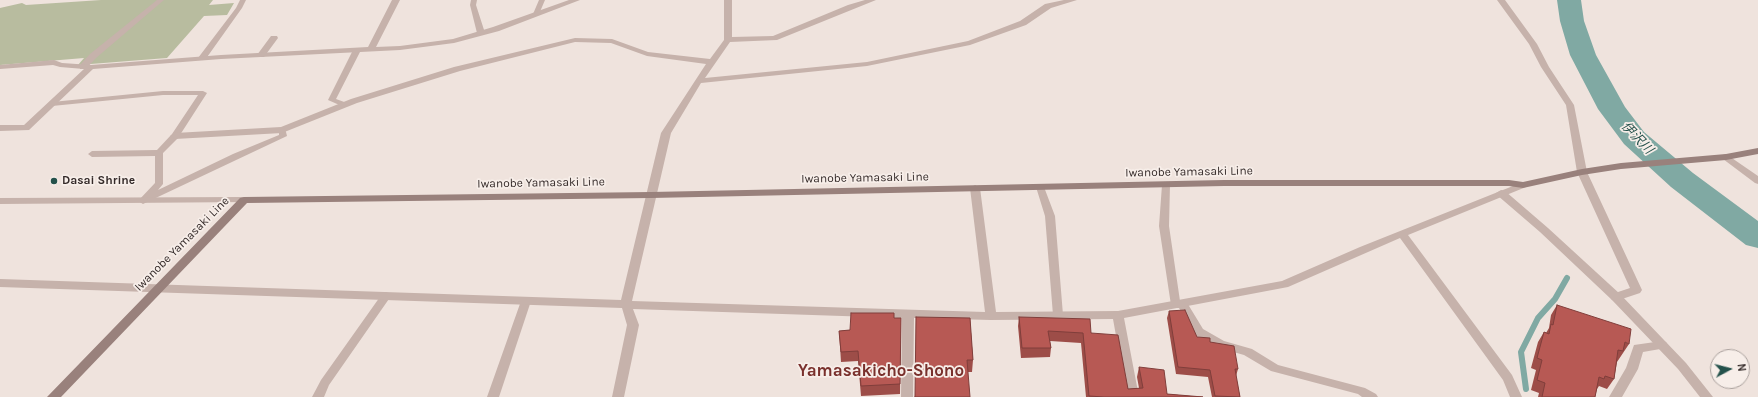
<!DOCTYPE html>
<meta charset="utf-8">
<style>
body{margin:0}
#map{position:relative;width:1758px;height:397px;overflow:hidden;background:#efe3dd;font-family:Karla,sans-serif}
canvas{display:block}
.north{position:absolute;left:1710px;top:349px;width:40px;height:40px;box-sizing:border-box;background:#f7eee9;border:1px solid #a9a09c;border-radius:50%;rotate:83deg;font-size:11px;font-weight:700;line-height:16px;text-align:center;color:#342a29}
.north::after{content:'';display:block;margin:auto;width:14px;height:18px;background:#24514b;clip-path:polygon(50% 0,100% 100%,50% 72%,0 100%)}
</style>
<div id="map">
<canvas width="1758" height="397"></canvas>
<div class="north">N</div>
</div>
<script>
const ctx = document.querySelector('canvas').getContext('2d');
ctx.lineJoin = 'round';
function fill(path, color) { ctx.fillStyle = color; ctx.fill(path, 'evenodd'); }
const toPath = rows => new Path2D(rows.map(r => 'M' + r).join(''));
function stroke(path, color, width, dash) { ctx.strokeStyle = color; ctx.lineWidth = width; ctx.lineCap = dash ? 'butt' : 'round'; ctx.setLineDash(dash || []); ctx.stroke(path); }
function drawText(font, color, halo, rows, align = 'center') {
  ctx.font = font + ' Karla,"Noto Sans JP",sans-serif'; ctx.lineWidth = 3.5; ctx.setLineDash([]); ctx.textBaseline = 'middle'; ctx.strokeStyle = halo; ctx.fillStyle = color; for (const [text, x, y, turn = 0] of rows) {
    ctx.save(); ctx.translate(x, y); ctx.rotate((+turn || 0) * Math.PI / 180); ctx.textAlign = isNaN(turn) ? turn : align; if (halo) ctx.strokeText(text, 0, 0); ctx.fillText(text, 0, 0); ctx.restore();
  }
}
fill(toPath([
 [101,0,213,0,209,5,234,3,227,15,204,16,167,58,78,65,84,58,0,65,0,8,22,3,26,5]
]), '#b8bc9f');
stroke(toPath([
 [1526,389,1521,352,1538,318,1555,299,1567,278]
]), '#80a9a3', 6);
fill(toPath([
 [1557,0,1581,0,1584,21,1596,55,1625,107,1644,132,1693,173,1758,221,1758,248,1746,245,1671,187,1624,144,1598,109,1570,55,1560,21,1557,0]
]), '#80a9a3');
fill(toPath([
 [157,0,164,0,96,58,86,69,80,69,80,65,90,54,157,0],
 [240,0,246,0,242,8,205,60,199,60,198,58,236,8,240,0],
 [471,0,477,0,476,5,485,33,481,35,477,33,470,5,471,0],
 [539,0,545,0,539,14,536,16,533,14,539,0],
 [271,36,277,36,278,38,264,57,258,57,257,55,271,36],
 [354,48,357,48,361,50,336,99,347,103,348,105,344,107,328,100,354,48],
 [163,91,203,91,207,93,178,138,163,153,163,184,158,190,233,154,279,135,279,128,285,128,287,136,143,204,138,201,155,183,155,156,92,157,88,154,92,151,157,150,172,134,198,95,163,95,52,106,48,104,52,102,163,91],
 [1166,182,1170,185,1169,226,1180,301,1186,301,1203,329,1224,341,1252,349,1278,365,1365,388,1376,394,1378,397,1362,397,1358,394,1271,371,1244,355,1216,347,1195,335,1179,308,1172,308,1171,305,1159,226,1162,185,1166,182],
 [1040,184,1044,187,1055,216,1063,315,1062,318,1058,319,1054,318,1053,315,1045,216,1036,187,1040,184],
 [386,292,390,294,391,296,329,385,324,397,312,397,321,380,382,294,386,292],
 [526,297,530,298,531,301,499,397,487,397,521,301,522,298,526,297]
]), '#c6b2ab');
fill(toPath([
 [392,0,400,0,376,47,400,46,453,39,493,27,569,0,580,0,499,31,454,43,400,50,221,59,93,69,29,130,0,131,0,125,24,125,84,69,60,67,53,65,0,69,0,65,54,60,62,63,91,65,221,55,368,47,392,0],
 [724,0,732,0,732,37,773,36,848,5,865,0,876,0,777,40,730,42,705,78,867,62,968,41,1020,21,1045,4,1064,0,1077,0,1051,8,1026,25,970,45,867,66,701,83,671,133,632,301,985,312,970,188,975,185,980,188,996,312,1118,311,1282,281,1360,247,1523,182,1528,185,1526,187,1408,235,1512,375,1522,397,1510,397,1503,380,1400,238,1288,287,1124,318,1139,397,1127,397,1113,319,991,320,914,318,913,397,901,397,902,318,633,309,639,325,624,397,612,397,627,325,622,308,0,287,0,279,621,300,661,133,706,64,647,56,611,43,575,42,460,71,357,103,282,133,175,139,170,136,175,133,281,127,351,99,454,67,575,38,612,39,648,52,710,59,724,40,724,0],
 [1497,0,1505,0,1537,44,1549,67,1574,105,1587,172,1642,290,1640,293,1616,301,1612,300,1610,297,1612,294,1630,288,1577,172,1566,105,1541,67,1529,44,1497,0],
 [1726,154,1758,176,1758,184,1755,183,1723,159,1721,157,1723,155,1726,154],
 [244,197,248,198,249,200,248,202,0,204,0,198,244,197],
 [1662,341,1666,342,1668,345,1666,348,1643,352,1638,369,1622,397,1609,397,1626,368,1634,345,1662,341]
]), '#c6b2ab');
fill(toPath([
 [1501,190,1505,191,1548,228,1620,294,1686,363,1713,397,1700,397,1678,369,1612,300,1540,232,1497,195,1496,193,1501,190]
]), '#c6b2ab');
fill(toPath([
 [1758,148,1758,154,1726,160,1621,169,1582,175,1523,188,1509,186,1224,186,651,198,247,203,61,397,47,397,240,198,244,197,651,192,1224,180,1509,180,1523,182,1582,169,1621,163,1726,154,1758,148]
]), '#99817c');
fill(toPath([
 [1557,305,1629,344,1617,362,1614,379,1607,389,1599,386,1597,389,1595,397,1538,397,1539,393,1531,390,1536,370,1531,368,1538,342,1544,332,1546,333,1549,328,1551,315],
 [1169,311,1197,337,1210,342,1238,369,1236,376,1240,397,1212,397,1208,377,1176,374,1167,318],
 [1019,317,1091,333,1128,389,1139,388,1137,377,1139,367,1167,394,1203,397,1086,397,1081,343,1050,341,1051,348,1050,357,1021,358,1018,326],
 [894,318,901,318,900,394,861,396,858,361,841,362,839,331,850,330],
 [970,318,973,360,972,372,968,372,914,397]
]), '#9d4d48');
const building = toPath([
 [1557,305,1631,329,1629,344,1625,342,1623,351,1618,350,1614,379,1605,376,1604,379,1599,377,1595,397,1542,397,1545,383,1537,380,1542,360,1537,358,1544,332,1549,334,1551,324,1553,325,1557,305],
 [1185,310,1197,337,1210,338,1210,342,1234,346,1238,369,1235,369,1240,397,1215,396,1210,370,1178,367,1169,311,1185,310],
 [851,313,894,313,894,318,901,318,900,384,861,386,858,351,841,352,839,331,850,330,851,313],
 [916,317,970,318,973,360,967,360,970,397,915,397,916,317],
 [1019,317,1090,319,1091,333,1118,335,1128,389,1143,388,1139,367,1164,370,1167,394,1203,397,1104,397,1089,396,1083,333,1048,331,1051,348,1022,348,1019,317]
]);
fill(building, '#b75954');
stroke(building, '#803e3b', 1);
for (const [x, y, r, color] of [
 [54,181,4,"#24514b"]
]) { const dot = new Path2D(); dot.arc(x, y, r, 0, 2 * Math.PI); ctx.fillStyle = color; ctx.fill(dot); stroke(dot, '#f7eee9', 1.5); }
drawText('12px', '#342a29', '#f7eee9', [
 ["Iwanobe Yamasaki Line",1189,172,-1],
 ["Iwanobe Yamasaki Line",865,178,-1],
 ["Iwanobe Yamasaki Line",541,183,-1],
 ["Iwanobe Yamasaki Line",182,244,-45]
]);
drawText('bold 12px', '#342a29', '#f7eee9', [
 ["Dasai Shrine",62,181]
], 'left');
drawText('italic 13px', '#24514b', '#f7eee9', [
 ["伊沢川",1637,138,46]
]);
drawText('bold 17px', '#79302c', '#f7eee9', [
 ["Yamasakicho-Shono",881,371]
]);
</script>
